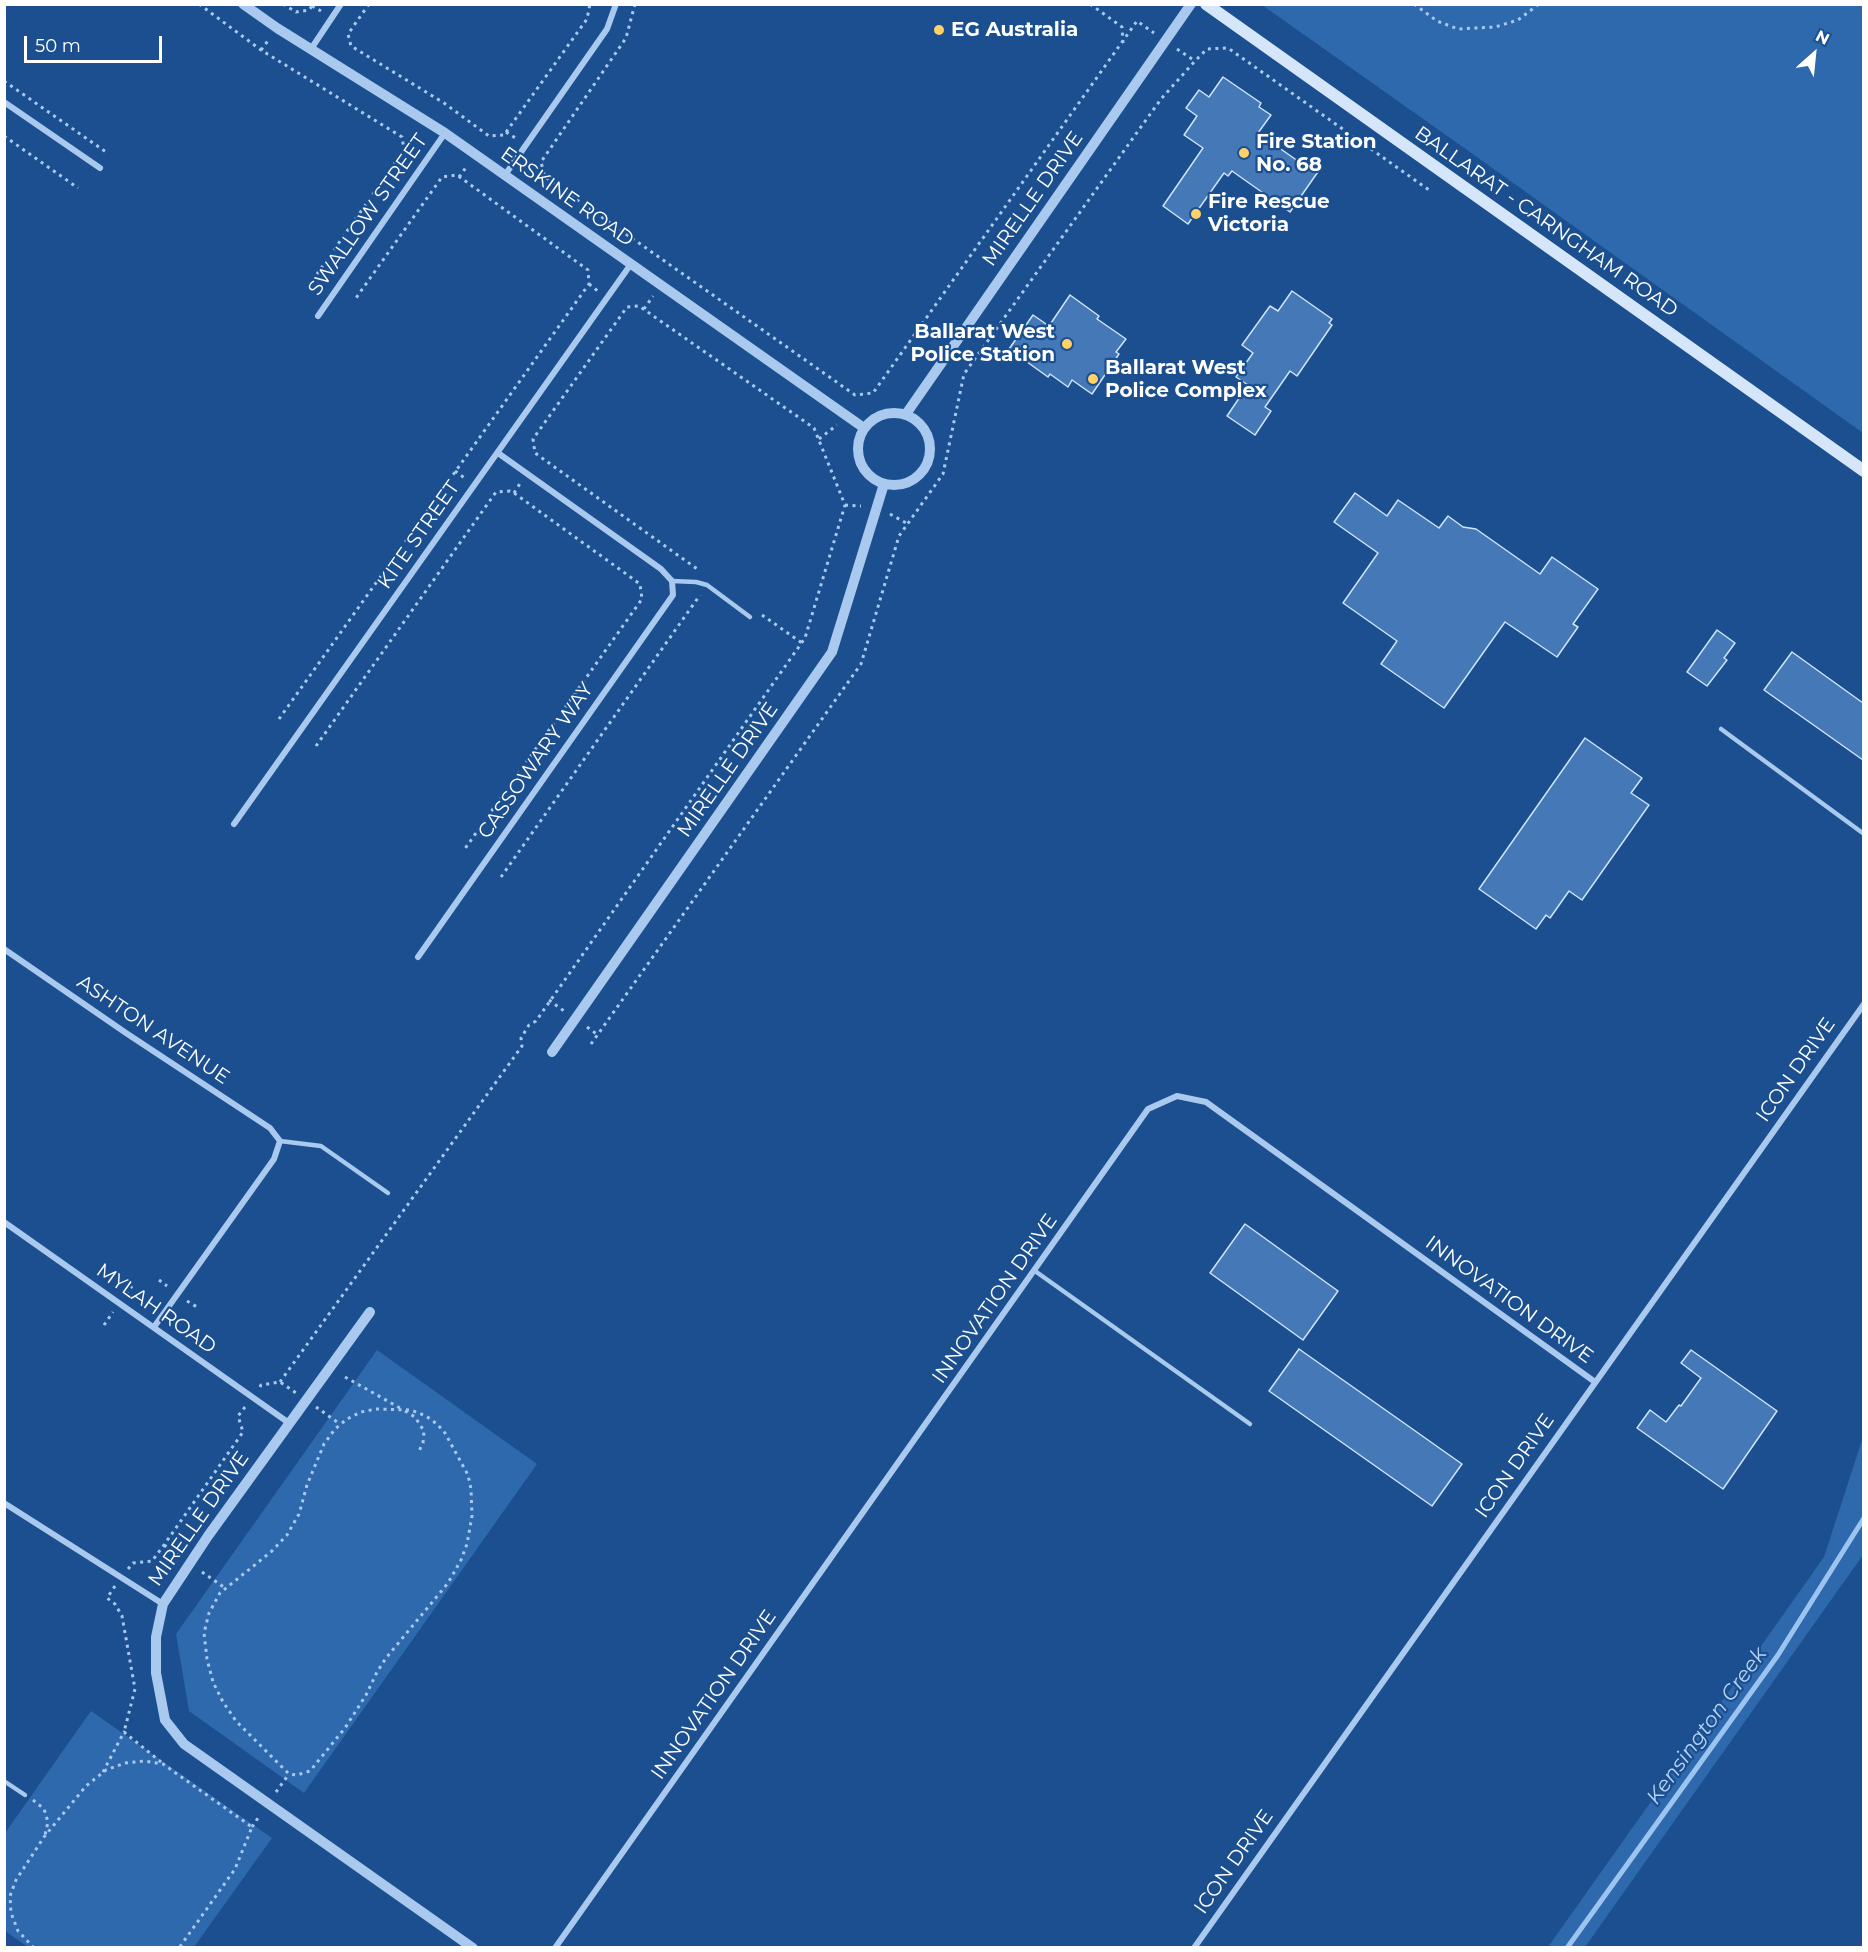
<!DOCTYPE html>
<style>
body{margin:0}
#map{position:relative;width:1868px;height:1952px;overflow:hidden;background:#1b4f8f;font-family:Montserrat,sans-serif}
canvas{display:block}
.frame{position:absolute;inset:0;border:6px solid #fff;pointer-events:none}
.north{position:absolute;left:1784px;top:24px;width:60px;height:60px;-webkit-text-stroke:4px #1b4f8f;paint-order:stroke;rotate:27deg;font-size:16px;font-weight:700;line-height:24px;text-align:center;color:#fff}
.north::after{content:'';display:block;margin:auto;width:21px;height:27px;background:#fff;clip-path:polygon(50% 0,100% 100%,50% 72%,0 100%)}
.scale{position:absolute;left:24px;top:36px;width:138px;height:27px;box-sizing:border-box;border:3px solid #fff;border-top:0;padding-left:8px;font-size:18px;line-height:21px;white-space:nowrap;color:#fff;-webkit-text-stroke:4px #1b4f8f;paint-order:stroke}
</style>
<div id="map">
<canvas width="1868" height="1952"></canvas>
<div class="frame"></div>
<div class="north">N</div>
<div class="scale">50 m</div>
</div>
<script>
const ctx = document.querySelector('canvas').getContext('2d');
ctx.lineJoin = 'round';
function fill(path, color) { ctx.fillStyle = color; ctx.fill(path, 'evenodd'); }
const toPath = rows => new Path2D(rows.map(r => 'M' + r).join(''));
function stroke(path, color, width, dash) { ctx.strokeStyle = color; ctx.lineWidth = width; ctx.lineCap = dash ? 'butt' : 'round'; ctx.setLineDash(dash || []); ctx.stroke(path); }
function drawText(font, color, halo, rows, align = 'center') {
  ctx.font = font + ' Montserrat,sans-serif'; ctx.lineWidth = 4.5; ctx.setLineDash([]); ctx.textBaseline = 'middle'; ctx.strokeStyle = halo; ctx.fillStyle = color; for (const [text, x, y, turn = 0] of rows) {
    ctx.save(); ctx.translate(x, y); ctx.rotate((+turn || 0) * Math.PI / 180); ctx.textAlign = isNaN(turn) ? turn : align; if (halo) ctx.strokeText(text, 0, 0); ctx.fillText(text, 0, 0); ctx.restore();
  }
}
fill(toPath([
 [1262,5,1863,5,1863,433,1467,150],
 [377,1350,537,1464,304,1793,189,1711,176,1634],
 [1863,1437,1863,1555,1585,1947,1548,1947,1824,1557],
 [91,1711,272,1838,194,1947,28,1947,5,1931,5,1833]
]), '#2e69ad');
stroke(toPath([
 [1567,1948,1778,1655,1864,1518]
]), '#9cc4f0', 5);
const building = toPath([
 [1223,77,1261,103,1259,107,1271,115,1258,133,1305,166,1311,158,1322,166,1290,212,1232,171,1228,176,1224,173,1188,224,1163,206,1203,148,1184,135,1197,116,1186,108,1199,90,1209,97,1223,77],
 [1292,291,1332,319,1329,323,1332,325,1297,376,1290,371,1265,407,1271,411,1255,435,1227,416,1248,385,1236,377,1253,353,1242,345,1270,306,1278,311,1292,291],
 [1070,295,1099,316,1097,319,1126,339,1116,352,1119,354,1092,394,1072,380,1068,387,1050,374,1048,377,1009,349,1033,315,1049,326,1070,295],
 [1355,493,1387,516,1398,500,1439,528,1448,516,1463,527,1476,529,1540,574,1552,557,1598,589,1573,624,1578,627,1557,657,1505,622,1444,708,1381,664,1397,641,1343,603,1378,553,1334,522,1355,493],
 [1717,630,1735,643,1724,658,1727,660,1707,686,1687,672,1717,630],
 [1792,652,1863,703,1863,760,1764,690,1792,652],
 [1585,738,1642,778,1631,793,1649,805,1582,900,1569,891,1550,918,1546,915,1536,929,1479,889,1585,738],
 [1245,1224,1338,1291,1303,1340,1210,1273,1245,1224],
 [1299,1349,1462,1464,1432,1506,1269,1391,1299,1349],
 [1691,1350,1777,1411,1723,1489,1637,1428,1650,1410,1666,1422,1679,1405,1681,1406,1701,1378,1681,1363,1691,1350]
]);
fill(building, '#4478b7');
stroke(building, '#cfe3fa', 1.5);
stroke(toPath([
 [199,4,261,50,402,137,404,150,317,274],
 [283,4,296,12,309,10,312,6],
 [369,4,348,34,351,46,444,103,489,136,504,135,587,19,590,4],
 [635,4,626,38,541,162,545,177,855,395,873,393,1137,21,1154,33],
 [1090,4,1122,27,1123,43],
 [1414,4,1437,21,1458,29,1495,27,1518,20,1539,4],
 [312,6,321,11],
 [1177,49,1195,61],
 [261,50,270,38],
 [4,81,106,152],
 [506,132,517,139],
 [4,136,78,188],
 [459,177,467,166],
 [589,284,599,292],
 [644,309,653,296],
 [819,439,837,425],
 [455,471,466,479],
 [514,493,521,482],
 [845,505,861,506],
 [890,514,908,524],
 [762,615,802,643],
 [279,719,589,284,588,270,457,175,442,177,356,298],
 [316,746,496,492,510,491,514,493,640,584,642,599,464,850],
 [501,877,700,595],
 [549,1000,564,1011],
 [587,1027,598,1035],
 [591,1044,861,664,899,536,943,474,964,374,1161,99,1195,61,1207,49,1228,48,1429,190],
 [159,1280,167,1286],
 [126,1294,132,1286],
 [187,1301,197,1307],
 [104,1325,113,1312],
 [345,1377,400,1408],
 [280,1382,522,1046,521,1038,529,1025,536,1021,805,638,845,505,814,428,639,306,627,307,533,439,535,453,700,571],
 [260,1387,261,1385,280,1382,296,1393],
 [316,1407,340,1424],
 [376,1409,411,1410,426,1416,437,1424,445,1433,468,1475,471,1489,472,1516,467,1544,461,1560,448,1583,386,1658,377,1672,366,1695,345,1728,310,1771,297,1775,289,1774,236,1721,223,1702,213,1682,207,1659,204,1633,209,1613,220,1593,272,1551,287,1535,299,1514,307,1485,324,1444,335,1429,347,1419,361,1412,376,1409],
 [405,1411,415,1417,424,1431,423,1443,419,1451],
 [164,1545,179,1556],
 [128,1569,133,1563,152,1561,164,1545,243,1432,238,1416,245,1407],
 [202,1572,225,1588],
 [115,1586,107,1598,115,1604,122,1616,135,1689,124,1732],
 [103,1772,124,1732,161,1762],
 [276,1792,289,1774],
 [33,1800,44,1809,48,1822,45,1835],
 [252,1827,260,1815],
 [34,1948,18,1931,11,1913,10,1896,16,1880,44,1837,86,1786,106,1770,125,1763,144,1761,163,1764,252,1827,235,1869,179,1948]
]), '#a9c9ee', 3, [3, 4.5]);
stroke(toPath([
 [672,581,696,582,707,585,750,617],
 [1721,729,1864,834],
 [280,1141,321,1146,388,1193],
 [1035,1271,1250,1424],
 [4,1781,25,1795]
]), '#a9c9ee', 4.5);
stroke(toPath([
 [311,49,341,4],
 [4,102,100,168],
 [505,175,607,29,616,4],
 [318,316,445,133],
 [234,824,631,264],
 [4,949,126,1033,270,1128,280,1141,274,1159,154,1327],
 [418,957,673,595,672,581,661,569,498,453],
 [4,1222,289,1423],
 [4,1503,163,1604],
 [555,1948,1148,1109,1177,1096,1206,1102,1595,1382],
 [1194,1948,1864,1004]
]), '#a9c9ee', 6);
stroke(toPath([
 [243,4,277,28,445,133,864,428],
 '858 449a36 36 0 1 1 72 0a36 36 0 1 1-72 0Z',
 [906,414,1191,4],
 [552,1052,832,652,884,484],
 [370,1312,208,1536,163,1604,156,1637,156,1673,165,1720,184,1744,473,1948]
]), '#a9c9ee', 10);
stroke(toPath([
 [1206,4,1864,471]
]), '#d6e6fa', 12);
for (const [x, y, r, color] of [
 [939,30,6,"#ffd166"],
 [1244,153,6,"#ffd166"],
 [1196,214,6,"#ffd166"],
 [1067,344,6,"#ffd166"],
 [1093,379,6,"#ffd166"]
]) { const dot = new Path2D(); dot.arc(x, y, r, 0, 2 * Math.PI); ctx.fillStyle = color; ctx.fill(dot); stroke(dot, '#1b4f8f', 2); }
drawText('bold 20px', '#fff', '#1b4f8f', [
 ["EG Australia",951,30],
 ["Fire Station",1256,142],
 ["No. 68",1256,165],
 ["Fire Rescue",1208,202],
 ["Victoria",1208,225],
 ["Ballarat West",1055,332,"right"],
 ["Police Station",1055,355,"right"],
 ["Ballarat West",1105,368],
 ["Police Complex",1105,391]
], 'left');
drawText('20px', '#fff', '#1b4f8f', [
 ["ERSKINE ROAD",567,197,35],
 ["MIRELLE DRIVE",1033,199,-55],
 ["SWALLOW STREET",368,215,-55],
 ["BALLARAT - CARNGHAM ROAD",1546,222,35],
 ["KITE STREET",419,535,-55],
 ["CASSOWARY WAY",536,761,-55],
 ["MIRELLE DRIVE",728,770,-55],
 ["ASHTON AVENUE",153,1030,34],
 ["ICON DRIVE",1796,1070,-55],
 ["INNOVATION DRIVE",995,1299,-55],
 ["INNOVATION DRIVE",1509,1300,36],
 ["MYLAH ROAD",156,1309,35],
 ["ICON DRIVE",1515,1466,-55],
 ["MIRELLE DRIVE",199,1519,-55],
 ["INNOVATION DRIVE",714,1695,-55],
 ["ICON DRIVE",1234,1862,-55]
]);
drawText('italic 21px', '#b5d3f5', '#1b4f8f', [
 ["Kensington Creek",1707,1726,-54]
]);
</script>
